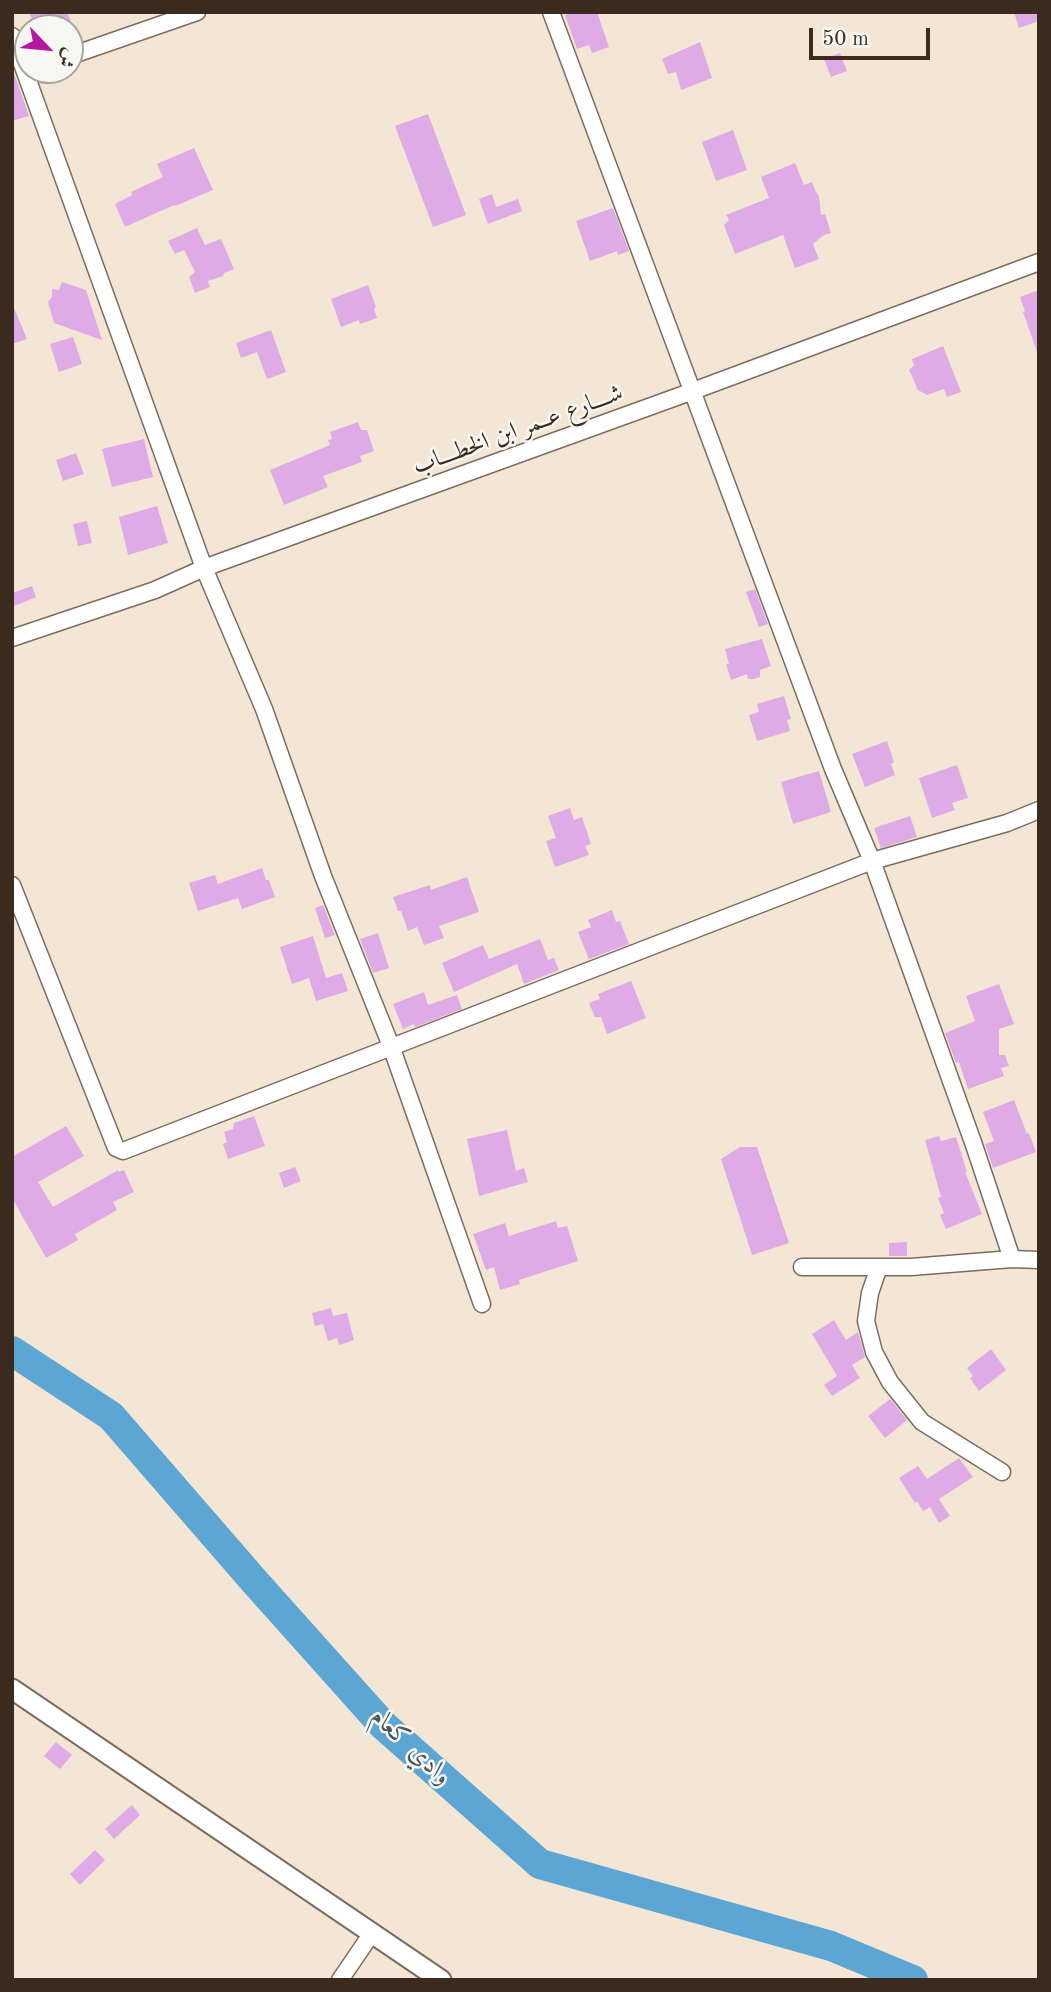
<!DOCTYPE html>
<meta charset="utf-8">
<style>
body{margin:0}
#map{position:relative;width:1051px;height:1992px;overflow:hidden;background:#f4e6d4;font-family:"Old Standard TT",Amiri,serif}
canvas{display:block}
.frame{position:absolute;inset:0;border:14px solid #3b2a1e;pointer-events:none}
.north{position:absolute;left:14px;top:14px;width:70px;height:70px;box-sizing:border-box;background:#f6f6f2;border:2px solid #aba49d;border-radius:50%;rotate:116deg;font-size:19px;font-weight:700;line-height:28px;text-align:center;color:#3b2a1e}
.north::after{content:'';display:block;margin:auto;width:24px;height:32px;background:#b5179e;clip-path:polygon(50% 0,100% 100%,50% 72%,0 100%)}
.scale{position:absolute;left:809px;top:28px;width:121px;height:32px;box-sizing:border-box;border:4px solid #3b2a1e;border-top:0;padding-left:9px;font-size:21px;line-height:24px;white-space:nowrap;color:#3b2a1e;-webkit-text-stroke:5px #f6f6f2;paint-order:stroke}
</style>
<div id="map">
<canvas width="1051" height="1992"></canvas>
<div class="frame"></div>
<div class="north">ش</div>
<div class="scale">50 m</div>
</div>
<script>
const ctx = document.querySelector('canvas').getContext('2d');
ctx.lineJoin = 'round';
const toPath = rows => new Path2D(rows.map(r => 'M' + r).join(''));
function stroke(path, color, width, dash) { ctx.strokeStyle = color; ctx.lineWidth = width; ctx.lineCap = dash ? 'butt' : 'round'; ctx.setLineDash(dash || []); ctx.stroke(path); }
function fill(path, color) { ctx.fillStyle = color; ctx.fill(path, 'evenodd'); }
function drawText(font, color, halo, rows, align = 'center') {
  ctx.font = font + ' "Old Standard TT",Amiri,serif'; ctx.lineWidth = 5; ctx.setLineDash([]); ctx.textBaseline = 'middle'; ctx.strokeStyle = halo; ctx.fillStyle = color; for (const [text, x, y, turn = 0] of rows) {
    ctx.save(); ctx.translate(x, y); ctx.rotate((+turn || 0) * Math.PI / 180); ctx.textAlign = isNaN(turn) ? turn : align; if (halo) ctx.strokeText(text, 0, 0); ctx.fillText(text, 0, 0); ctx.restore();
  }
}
stroke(toPath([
 [12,1351,111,1416,255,1582,383,1725,540,1864,831,1946,913,1980]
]), '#5ca6d3', 30);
fill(toPath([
 [29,12,67,12,72,24,62,28,35,28],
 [574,12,597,12,609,47,592,53,589,45,577,49,565,15],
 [1014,12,1039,12,1039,21,1019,28],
 [700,42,712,78,681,90,676,72,668,74,662,59],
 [840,53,847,71,831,77,824,59],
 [12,73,14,73,29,116,12,121],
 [428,114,466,215,433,227,395,126],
 [733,130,747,170,716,181,702,142],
 [194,148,213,190,175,206,174,205,125,227,115,204,132,195,131,192,163,177,157,164],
 [795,163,804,185,812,182,816,192,819,196,821,215,825,214,831,233,824,235,813,244,819,259,795,268,783,235,735,254,724,225,729,220,726,215,769,198,761,177],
 [492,194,496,207,518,199,522,211,488,224,479,199],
 [613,208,629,251,618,255,617,251,590,261,576,221],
 [197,228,205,245,221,239,234,269,224,273,223,276,208,281,210,287,195,293,189,277,195,272,184,250,175,254,168,241],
 [62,282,86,290,102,340,54,323,48,302,52,297,52,289,59,290],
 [368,285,376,307,374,309,377,318,360,324,359,320,341,327,331,299],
 [1039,290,1039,352,1037,352,1023,312,1025,311,1020,297],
 [12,303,27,339,12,344],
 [271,330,286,372,267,379,257,352,241,358,236,343],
 [73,337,82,364,59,372,50,344],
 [943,346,961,392,947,397,944,389,927,395,918,390,909,370,914,365,912,359],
 [358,422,361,430,367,430,374,451,360,456,362,462,323,476,328,487,284,505,270,470,330,445,328,440,332,439,330,432],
 [144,439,153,477,112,487,102,449],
 [76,453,84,474,63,481,56,460],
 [157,506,168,543,128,555,119,517],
 [87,521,92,543,78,546,73,524],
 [32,586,36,597,12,607,12,593],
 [755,589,768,624,759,627,746,592],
 [762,639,771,666,760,670,760,677,754,679,748,679,747,674,731,680,726,664,729,664,725,649],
 [784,696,791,719,787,720,790,731,757,741,749,715,759,712,757,704],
 [887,741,894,762,891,764,895,775,865,787,852,754],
 [957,765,968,798,952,803,955,810,932,818,919,778],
 [819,771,831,812,793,824,781,782],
 [570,808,574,820,582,817,591,844,585,846,589,855,555,867,546,841,556,838,548,816],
 [910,816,917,837,881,848,874,828],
 [262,868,266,880,269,880,275,897,242,909,238,898,198,911,189,883,215,875,218,884],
 [467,877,479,912,439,926,444,938,424,945,417,927,408,931,401,911,398,911,393,897,430,885,431,890],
 [323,905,335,935,325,938,315,908],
 [612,910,616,922,620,921,629,944,589,959,578,932,591,927,588,920],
 [378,933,389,968,373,973,360,939],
 [313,936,326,978,342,973,348,991,316,1001,309,978,292,984,280,947],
 [540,939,548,960,554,958,559,970,524,984,517,964,454,992,442,963,483,945,489,959],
 [631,981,646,1018,607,1034,601,1017,595,1017,589,1003,600,999,598,994],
 [999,984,1014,1024,999,1029,999,1055,1005,1055,1009,1066,1001,1068,1004,1076,968,1089,959,1062,956,1063,945,1033,975,1021,966,996],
 [424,992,428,1005,457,995,462,1009,415,1027,414,1024,403,1029,393,1004],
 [1014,1100,1027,1134,1029,1133,1036,1152,993,1168,985,1144,994,1141,983,1112],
 [254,1116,265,1146,228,1159,223,1144,227,1142,224,1132,233,1129,234,1123],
 [66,1126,84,1156,38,1182,53,1207,118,1170,119,1172,124,1170,134,1192,113,1202,117,1210,75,1234,78,1240,46,1258,12,1198,12,1157],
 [507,1130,516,1171,524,1168,528,1182,479,1196,467,1139],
 [939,1136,941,1141,956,1137,967,1172,965,1172,982,1214,946,1229,940,1215,944,1213,938,1198,941,1197,925,1140],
 [740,1147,757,1147,789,1243,752,1255,721,1159],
 [295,1167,301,1181,284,1188,279,1173],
 [556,1221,558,1228,567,1226,578,1261,519,1280,520,1284,500,1290,494,1267,486,1270,473,1234,505,1223,509,1236],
 [907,1242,907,1256,889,1256,889,1243],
 [331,1308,333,1316,347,1313,354,1340,339,1345,337,1338,328,1341,323,1324,315,1326,312,1313],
 [834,1320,846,1340,858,1332,865,1357,852,1365,860,1378,832,1396,824,1385,837,1376,812,1334],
 [991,1349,1006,1370,979,1391,970,1378,973,1376,967,1368],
 [890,1399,907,1420,885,1438,868,1416],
 [959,1458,973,1477,939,1499,950,1516,939,1523,930,1507,923,1511,917,1501,915,1503,899,1478,918,1466,927,1479],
 [56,1742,72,1755,60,1769,44,1756],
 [132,1805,140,1815,114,1839,105,1829],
 [95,1850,105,1860,80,1885,70,1874]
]), '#dfabe6');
const minor = toPath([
 [551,12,833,769,872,861,974,1145,1012,1259,1039,1260],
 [12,36,204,568,264,709,323,876,391,1046,482,1304],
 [70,56,197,12],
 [12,638,155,590,204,568,693,391,1039,262],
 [12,885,116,1148,123,1151,872,861,1007,823,1039,810],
 [802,1267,911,1267,1012,1259],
 [879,1267,870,1293,866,1321,874,1352,890,1382,922,1422,1002,1472],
 [340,1980,372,1933]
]);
const tertiary = toPath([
 [12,1689,441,1980]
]);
stroke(minor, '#7c6c5e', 19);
stroke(tertiary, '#7c6c5e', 23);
stroke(minor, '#fff', 16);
stroke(tertiary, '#fff', 19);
drawText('24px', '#3b2a1e', '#f6f6f2', [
 ["شــــارع عــمر ابن الخطــــاب",518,430,-20]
]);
drawText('italic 26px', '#47555d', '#f6f6f2', [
 ["وادي كعام",411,1747,43]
]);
</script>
